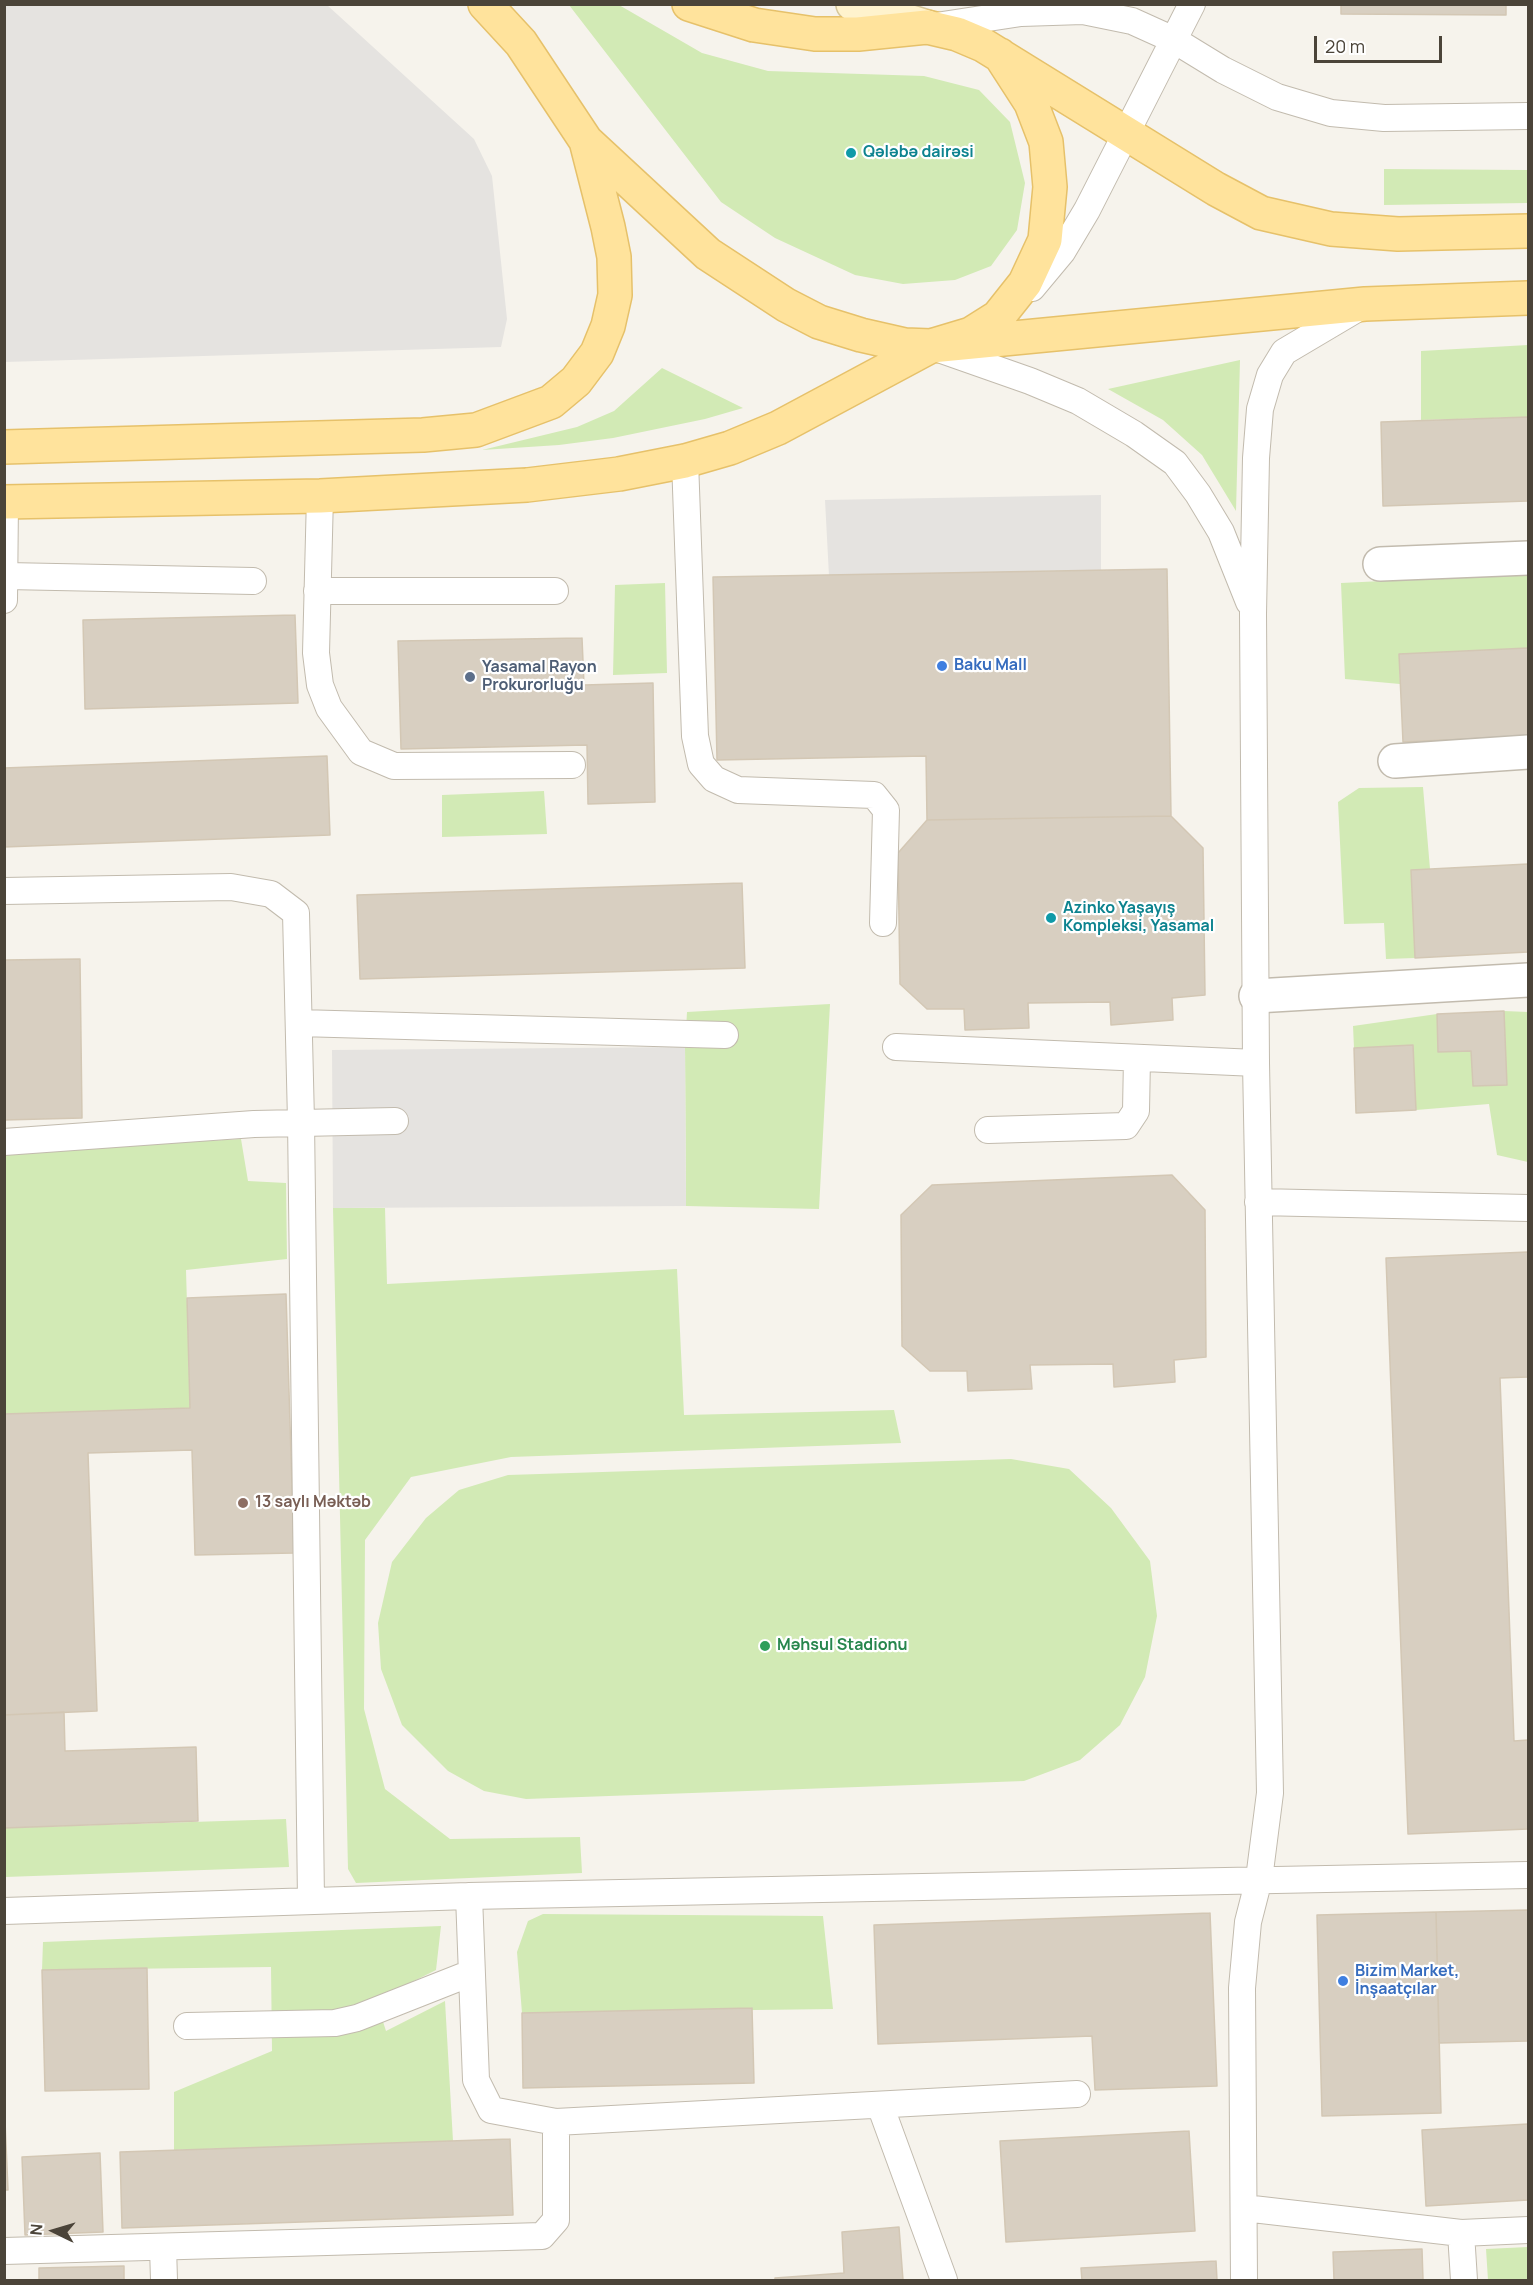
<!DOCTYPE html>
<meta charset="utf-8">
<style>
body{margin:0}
#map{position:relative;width:1533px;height:2285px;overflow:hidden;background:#f6f3ec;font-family:Manrope,sans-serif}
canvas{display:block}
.frame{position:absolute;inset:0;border:6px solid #4b4439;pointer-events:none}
.north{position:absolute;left:24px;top:2201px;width:60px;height:60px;-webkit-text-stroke:4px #fff;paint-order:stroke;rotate:275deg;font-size:16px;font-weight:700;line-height:24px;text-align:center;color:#4b4439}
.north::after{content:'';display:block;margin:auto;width:21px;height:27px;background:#4b4439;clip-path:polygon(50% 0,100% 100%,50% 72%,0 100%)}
.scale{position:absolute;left:1314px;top:36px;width:128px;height:27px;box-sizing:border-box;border:3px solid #4b4439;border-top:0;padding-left:8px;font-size:18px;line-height:21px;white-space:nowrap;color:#4b4439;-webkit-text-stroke:4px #fff;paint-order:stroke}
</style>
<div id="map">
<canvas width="1533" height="2285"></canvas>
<div class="frame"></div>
<div class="north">N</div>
<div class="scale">20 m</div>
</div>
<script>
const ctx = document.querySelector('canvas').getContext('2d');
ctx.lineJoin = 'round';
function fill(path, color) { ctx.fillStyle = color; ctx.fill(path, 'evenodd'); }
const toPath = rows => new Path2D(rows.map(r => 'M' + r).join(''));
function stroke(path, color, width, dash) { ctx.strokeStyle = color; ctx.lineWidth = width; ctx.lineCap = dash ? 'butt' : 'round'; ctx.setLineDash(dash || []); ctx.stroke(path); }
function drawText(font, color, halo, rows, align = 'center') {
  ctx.font = font + ' Manrope,sans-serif'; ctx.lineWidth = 4.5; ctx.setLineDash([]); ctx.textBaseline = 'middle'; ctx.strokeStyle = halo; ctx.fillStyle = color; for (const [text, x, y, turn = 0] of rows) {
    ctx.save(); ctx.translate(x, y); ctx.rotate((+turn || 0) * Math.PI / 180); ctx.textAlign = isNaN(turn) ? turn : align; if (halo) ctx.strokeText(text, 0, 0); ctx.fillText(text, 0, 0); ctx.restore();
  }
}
fill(toPath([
 [569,5,619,5,702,53,768,71,924,76,979,90,1010,122,1025,183,1017,230,991,266,955,280,903,284,855,275,775,238,721,202],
 [1384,169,1528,170,1528,203,1384,205],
 [1528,345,1528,417,1421,420,1421,351],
 [1240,360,1236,511,1202,455,1163,420,1108,389],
 [662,368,743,408,705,419,613,438,559,445,482,450,577,427,614,411],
 [1528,574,1528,648,1399,654,1400,684,1345,679,1341,583],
 [665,583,667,673,613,675,615,585],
 [1423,787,1430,869,1411,871,1415,958,1386,959,1384,923,1344,924,1338,802,1359,788],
 [544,791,547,834,442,837,442,795],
 [830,1004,819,1209,686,1206,685,1047,687,1012],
 [1504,1011,1528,1012,1528,1162,1497,1155,1489,1104,1416,1110,1413,1046,1354,1048,1353,1026,1437,1014,1439,1052,1471,1051,1473,1086,1507,1085],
 [241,1139,248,1181,286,1183,287,1259,186,1270,190,1408,5,1414,5,1152],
 [333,1208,385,1208,387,1284,677,1269,684,1415,894,1410,901,1443,511,1457,411,1477,365,1540,364,1709,385,1789,450,1839,580,1837,582,1873,356,1883,348,1869],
 [1011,1459,1069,1469,1111,1508,1150,1561,1157,1616,1145,1677,1120,1725,1080,1760,1024,1781,526,1799,484,1791,448,1771,402,1725,381,1669,378,1623,392,1562,426,1518,459,1490,508,1475],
 [286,1819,289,1867,5,1877,4,1828],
 [543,1914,823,1916,833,2009,522,2013,517,1952,528,1921],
 [441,1926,436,1970,376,2000,386,2031,445,2001,453,2141,174,2150,174,2092,272,2051,271,1967,42,1970,43,1942],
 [1528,2247,1528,2280,1488,2280,1486,2249]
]), '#d2eab5');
fill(toPath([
 [4,5,327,5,474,139,492,176,507,319,501,347,5,362],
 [1101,495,1101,570,829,576,825,500],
 [685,1047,686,1206,333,1208,332,1050]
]), '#e5e3e0');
const building = toPath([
 [1341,4,1506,4,1506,15,1341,14,1341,4],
 [1528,417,1528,501,1383,506,1381,422,1528,417],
 [1167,569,1171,816,927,820,926,756,717,760,713,577,1167,569],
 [295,615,298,703,85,709,83,620,295,615],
 [582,638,584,685,653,683,655,802,588,804,587,745,401,749,398,641,582,638],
 [1528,648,1528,736,1403,742,1399,654,1528,648],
 [327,756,330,835,4,847,4,768,327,756],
 [1171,816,1203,848,1205,995,1172,998,1173,1020,1111,1025,1110,1002,1028,1003,1029,1028,965,1030,964,1009,927,1009,900,984,898,853,927,820,1171,816],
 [1528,864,1528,952,1415,958,1411,870,1528,864],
 [742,883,745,968,360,979,357,895,742,883],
 [80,959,82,1118,4,1120,4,960,80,959],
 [1504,1011,1507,1085,1473,1086,1471,1051,1438,1052,1437,1014,1504,1011],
 [1413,1045,1416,1110,1356,1113,1354,1048,1413,1045],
 [1172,1175,1205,1210,1206,1357,1174,1360,1175,1382,1114,1387,1113,1364,1030,1365,1032,1389,968,1391,967,1371,930,1371,902,1346,901,1215,932,1185,1172,1175],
 [1528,1252,1528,1377,1500,1378,1514,1741,1528,1740,1528,1829,1408,1834,1386,1258,1528,1252],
 [286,1294,294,1553,195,1555,192,1450,88,1453,97,1711,4,1715,4,1414,190,1408,187,1298,286,1294],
 [64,1712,65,1751,196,1747,198,1821,4,1828,4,1715,64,1712],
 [1528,1910,1528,2041,1439,2043,1436,1912,1528,1910],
 [1436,1912,1441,2113,1322,2116,1317,1915,1436,1912],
 [1210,1913,1217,2086,1095,2090,1092,2036,878,2044,874,1925,1210,1913],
 [147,1968,149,2089,45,2091,42,1970,147,1968],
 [752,2008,754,2083,523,2088,522,2013,752,2008],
 [4,2098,8,2190,4,2190,4,2098],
 [1528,2124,1528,2200,1426,2206,1422,2130,1528,2124],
 [1189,2131,1195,2231,1006,2242,1000,2141,1189,2131],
 [510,2139,513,2215,122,2228,120,2152,510,2139],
 [100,2153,103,2232,25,2235,22,2157,100,2153],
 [899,2227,903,2280,775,2280,775,2278,844,2273,842,2232,899,2227],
 [1422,2249,1423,2280,1334,2280,1333,2252,1422,2249],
 [1216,2261,1217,2280,1082,2280,1081,2268,1216,2261],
 [124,2266,124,2280,39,2280,39,2268,124,2266]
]);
fill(building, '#d8cfc1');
stroke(building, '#d3c7b4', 1.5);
const lane = toPath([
 [936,26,1021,13,1083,11,1132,21,1174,40,1223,70,1277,97,1331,113,1384,118,1528,116],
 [1032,288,1062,252,1087,210,1192,4],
 [936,348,1030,381,1078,401,1134,434,1175,463,1198,494,1221,532,1249,602],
 [685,461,695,736,701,764,714,779,738,790,874,795,886,810,883,923],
 [320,496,316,653,320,685,329,708,361,752,394,766,572,765],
 [7,576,253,581],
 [317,591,555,591],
 [4,600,5,502],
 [4,891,231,887,271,894,296,913,301,1121,311,1900],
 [299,1023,725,1035],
 [896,1047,1256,1063],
 [988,1130,1126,1126,1136,1111,1137,1058],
 [4,1142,254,1124,395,1121],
 [1258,1202,1528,1208],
 [469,1896,476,2080,491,2110,556,2122,1077,2094],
 [4,1911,469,1896,1528,1875],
 [187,2026,335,2023,357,2018,471,1973],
 [880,2105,944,2280],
 [1244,2208,1461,2233,1528,2230],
 [1461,2233,1464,2280],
 [163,2247,164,2280],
 [4,2251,542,2236,556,2220,556,2122],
 [1244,2280,1242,1988,1248,1922,1259,1879,1270,1793,1256,1063,1253,614,1256,458,1260,409,1270,375,1284,352,1360,307]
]);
const street = toPath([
 [1380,564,1528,558],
 [1395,761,1528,752],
 [1256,996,1528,980]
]);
const secondary = toPath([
 [853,4,927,27]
]);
const primary = toPath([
 [485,4,521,43,586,141,708,254,786,305,819,322,861,335,905,345,931,346,1365,304,1528,298],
 [689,4,754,25,815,34,858,34,927,27,957,34,983,45,1216,189,1261,213,1331,229,1398,234,1528,231],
 [4,447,423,435,476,430,551,402,576,381,597,353,608,326,615,295,614,257,608,227,586,141],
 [4,502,320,496,527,485,619,474,685,461,730,448,778,428,931,346,971,334,998,317,1025,283,1045,240,1050,187,1046,142,1031,103,1000,55]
]);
stroke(lane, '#c2bbae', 28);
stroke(street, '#c2bbae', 36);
stroke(secondary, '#d6c79b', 36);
stroke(primary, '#e6c16a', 36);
stroke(lane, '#fff', 26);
stroke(street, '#fff', 33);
stroke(secondary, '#fff3cd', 33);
stroke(primary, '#ffe39c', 33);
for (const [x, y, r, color] of [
 [851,153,6,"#0f9aa8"],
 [942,666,6,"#3f7fe0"],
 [470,677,6,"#5c6f8a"],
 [1051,918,6,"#0f9aa8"],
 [243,1503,6,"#8d6e63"],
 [765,1646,6,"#2e9e5b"],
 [1343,1981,6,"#3f7fe0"]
]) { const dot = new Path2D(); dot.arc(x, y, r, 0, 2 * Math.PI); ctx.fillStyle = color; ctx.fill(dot); stroke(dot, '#fff', 2); }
drawText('bold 16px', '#0d838f', '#fff', [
 ["Qələbə dairəsi",863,153],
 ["Azinko Yaşayış",1063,909],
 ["Kompleksi, Yasamal",1063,927]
], 'left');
drawText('bold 16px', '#366cbe', '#fff', [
 ["Baku Mall",954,666],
 ["Bizim Market,",1355,1972],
 ["İnşaatçılar",1355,1990]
], 'left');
drawText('bold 16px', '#4e5e75', '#fff', [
 ["Yasamal Rayon",482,668],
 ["Prokurorluğu",482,686]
], 'left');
drawText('bold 16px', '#785e54', '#fff', [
 ["13 saylı Məktəb",255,1503]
], 'left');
drawText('bold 16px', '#27864d', '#fff', [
 ["Məhsul Stadionu",777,1646]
], 'left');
</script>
